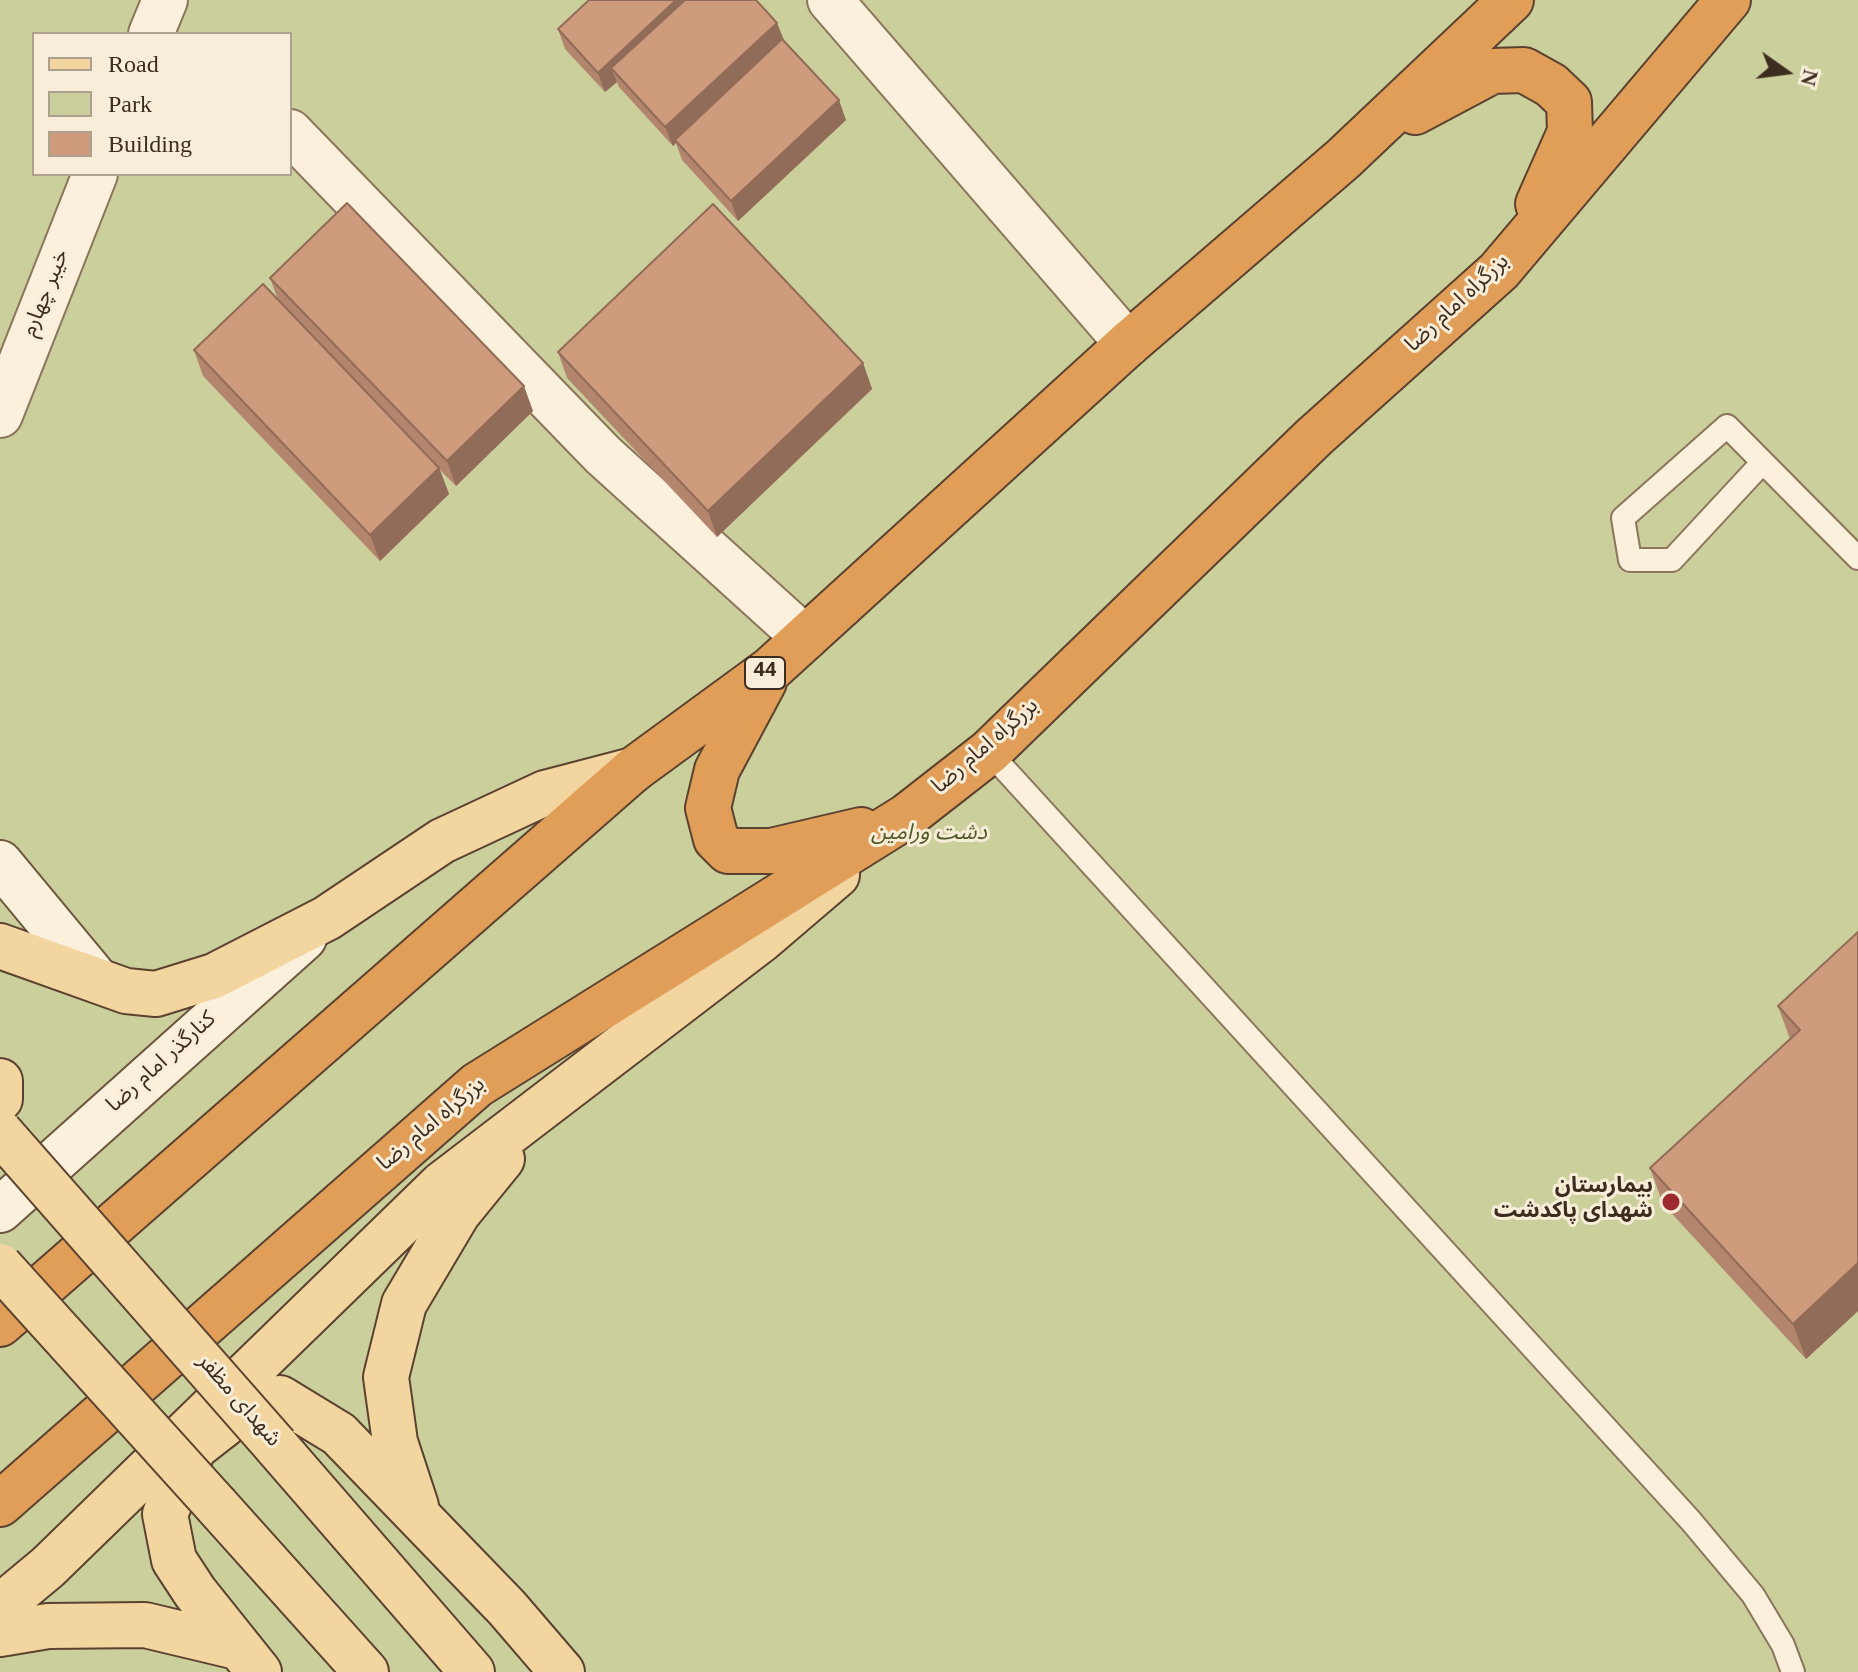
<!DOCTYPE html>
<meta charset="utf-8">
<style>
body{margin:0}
#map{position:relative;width:1858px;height:1672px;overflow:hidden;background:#f0e2c8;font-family:Georgia,serif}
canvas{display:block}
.legend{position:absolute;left:32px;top:32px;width:260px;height:144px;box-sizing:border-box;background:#f7edd8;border:2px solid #ada08e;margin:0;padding:10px 14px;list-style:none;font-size:24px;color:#3d2d20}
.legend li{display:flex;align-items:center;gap:16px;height:40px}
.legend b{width:40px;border:2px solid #ada08e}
.north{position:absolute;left:1746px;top:32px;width:80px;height:80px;-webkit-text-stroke:6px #f7edd8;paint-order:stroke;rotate:104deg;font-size:22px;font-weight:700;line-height:32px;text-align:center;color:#3d2d20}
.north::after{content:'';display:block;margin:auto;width:28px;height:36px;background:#3d2d20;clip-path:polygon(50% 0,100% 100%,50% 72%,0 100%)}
</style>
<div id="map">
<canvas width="1858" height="1672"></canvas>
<ul class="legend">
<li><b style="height:10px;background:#f3d5a0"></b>Road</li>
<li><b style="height:22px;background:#cbcf9b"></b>Park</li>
<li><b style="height:22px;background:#cf9b7d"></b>Building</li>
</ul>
<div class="north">N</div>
</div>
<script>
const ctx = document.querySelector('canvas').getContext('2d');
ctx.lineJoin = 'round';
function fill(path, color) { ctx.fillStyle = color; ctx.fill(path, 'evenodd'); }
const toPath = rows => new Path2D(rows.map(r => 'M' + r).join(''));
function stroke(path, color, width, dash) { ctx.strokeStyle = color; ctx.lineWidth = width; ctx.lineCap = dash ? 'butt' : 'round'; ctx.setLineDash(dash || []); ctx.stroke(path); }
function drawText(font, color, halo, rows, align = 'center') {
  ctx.font = font + ' Georgia,"Noto Sans Arabic",serif'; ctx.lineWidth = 6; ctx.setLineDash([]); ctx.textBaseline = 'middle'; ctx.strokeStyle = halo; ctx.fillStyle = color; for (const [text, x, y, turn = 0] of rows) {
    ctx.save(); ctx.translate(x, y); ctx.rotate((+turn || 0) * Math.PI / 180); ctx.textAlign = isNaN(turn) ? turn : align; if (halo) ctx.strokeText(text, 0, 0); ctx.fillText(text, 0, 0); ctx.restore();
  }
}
fill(toPath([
 [0,0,1858,0,1858,1672,0,1672],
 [34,34,290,34,290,174,34,174]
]), '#cbcf9b');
const lane = toPath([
 [1762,463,1672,560,1630,560,1623,518,1727,426,1858,558],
 [989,752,1691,1521,1753,1595,1783,1645,1793,1672]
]);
const street = toPath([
 [830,0,1128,344],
 [151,34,165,0],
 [290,132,603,455,805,638],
 [0,415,95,174]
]);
const secondary = toPath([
 [0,863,97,980],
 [0,1210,304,938]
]);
const primary = toPath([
 [0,946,126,991,156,994,214,976,327,918,442,841,545,793,633,770],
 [0,1081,0,1099],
 [276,1446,472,1672],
 [217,1506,366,1672],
 [416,1506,395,1442,386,1377,404,1304,458,1213,502,1159],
 [0,1607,48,1567,442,1184,761,940,837,875],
 [0,1634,48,1626,145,1625,237,1647],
 [259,1672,195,1592,174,1560,165,1514,194,1448,239,1413,280,1398,339,1434,507,1608,562,1672]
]);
const highway = toPath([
 [1415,112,1492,71,1524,70,1551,85,1569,102,1570,132,1538,204],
 [764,682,717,770,708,808,716,839,728,851,771,851,861,830],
 [0,1324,633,770,771,669,1128,344,1343,159,1511,0],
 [0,1504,477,1085,907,816,989,752,1314,437,1499,271,1728,0]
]);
stroke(lane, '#8d745c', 26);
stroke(street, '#8d745c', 48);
stroke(secondary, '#6f553f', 48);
stroke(primary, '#5b4230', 48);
stroke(highway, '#5b4230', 48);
stroke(lane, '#faf0dc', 22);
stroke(street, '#faf0dc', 44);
stroke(secondary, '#faf0dc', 44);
stroke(primary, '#f3d5a0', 44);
stroke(highway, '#e09e58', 44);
const primaryBridge = toPath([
 [0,1132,276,1446],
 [0,1266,217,1506]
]);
stroke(primaryBridge, '#5b4230', 48, []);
stroke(primaryBridge, '#f3d5a0', 44);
fill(toPath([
 [777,23,784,40,846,120,738,221,682,160,676,143,673,146,619,87,617,82,605,92,565,49,558,29],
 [270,278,533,411,456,486,440,470,449,494,380,561,203,376,194,350,278,300],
 [558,352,863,363,872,389,717,537,567,378],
 [1858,932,1858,1311,1806,1359,1663,1204,1650,1168,1790,1039,1778,1006]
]), '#b2856c');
fill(toPath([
 [676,0,704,0,611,68,617,82,605,92,598,73],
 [777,23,785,43,675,140,676,143,673,146,665,127],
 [839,100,846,120,738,221,731,201],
 [863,363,872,389,717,537,708,511],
 [524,386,533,411,456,486,447,461],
 [439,468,449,494,380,561,370,535],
 [1858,1263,1858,1311,1806,1359,1793,1324]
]), '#916c58');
const building = toPath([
 [589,0,676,0,598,73,558,29,589,0],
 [685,0,756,0,777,23,665,127,611,68,685,0],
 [782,39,839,100,731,201,675,140,782,39],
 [347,203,524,386,447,461,270,278,347,203],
 [713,204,863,363,708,511,558,352,713,204],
 [263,284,439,468,370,535,194,350,263,284],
 [1858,932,1858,1263,1793,1324,1650,1168,1800,1030,1778,1006,1858,932]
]);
fill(building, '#cf9b7d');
stroke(building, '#916c58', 2);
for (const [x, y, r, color] of [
 [1671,1202,10,"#9d2a30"]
]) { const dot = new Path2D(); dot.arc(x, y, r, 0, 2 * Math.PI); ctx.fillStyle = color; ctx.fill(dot); stroke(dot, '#f7edd8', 3); }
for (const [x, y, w] of [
 [765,673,40]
]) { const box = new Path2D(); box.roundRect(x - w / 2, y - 16, w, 32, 6); ctx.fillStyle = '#f7edd8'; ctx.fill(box); stroke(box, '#3d2d20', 2); }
drawText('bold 20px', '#3d2d20', null, [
 ["44",765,673]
]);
drawText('22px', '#3d2d20', '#f7edd8', [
 ["خیبر چهارم",48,294,-68],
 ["بزرگراه امام رضا",1459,305,-43],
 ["بزرگراه امام رضا",987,748,-41],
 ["کنارگذر امام رضا",163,1064,-42],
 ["بزرگراه امام رضا",433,1126,-40],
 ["شهدای مظفر",237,1402,49]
]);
drawText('italic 22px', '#4f5a26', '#f7edd8', [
 ["دشت ورامین",929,836]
]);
drawText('bold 22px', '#3d2d20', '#f7edd8', [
 ["بیمارستان",1653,1189],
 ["شهدای پاکدشت",1653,1214]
], 'right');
</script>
